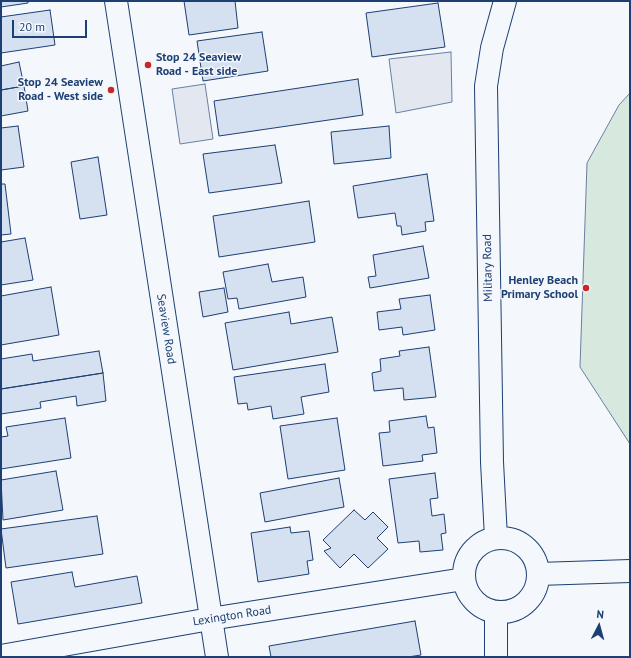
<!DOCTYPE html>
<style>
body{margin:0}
#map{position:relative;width:631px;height:658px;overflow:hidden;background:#f4f7fb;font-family:"PT Sans",sans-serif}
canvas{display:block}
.frame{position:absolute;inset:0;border:2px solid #1d3f73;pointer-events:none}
.north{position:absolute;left:579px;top:606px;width:40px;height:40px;-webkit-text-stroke:3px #f4f7fb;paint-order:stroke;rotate:6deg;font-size:11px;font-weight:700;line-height:16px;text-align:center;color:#1d3f73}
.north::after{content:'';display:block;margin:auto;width:14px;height:18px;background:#1d3f73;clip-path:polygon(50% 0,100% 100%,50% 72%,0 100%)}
.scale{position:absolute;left:12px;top:20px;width:75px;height:18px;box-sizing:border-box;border:2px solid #1d3f73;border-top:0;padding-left:5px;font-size:12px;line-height:14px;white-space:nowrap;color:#1d3f73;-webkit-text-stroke:3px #f4f7fb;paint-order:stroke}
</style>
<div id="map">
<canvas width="631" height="658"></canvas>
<div class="frame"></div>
<div class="north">N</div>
<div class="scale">20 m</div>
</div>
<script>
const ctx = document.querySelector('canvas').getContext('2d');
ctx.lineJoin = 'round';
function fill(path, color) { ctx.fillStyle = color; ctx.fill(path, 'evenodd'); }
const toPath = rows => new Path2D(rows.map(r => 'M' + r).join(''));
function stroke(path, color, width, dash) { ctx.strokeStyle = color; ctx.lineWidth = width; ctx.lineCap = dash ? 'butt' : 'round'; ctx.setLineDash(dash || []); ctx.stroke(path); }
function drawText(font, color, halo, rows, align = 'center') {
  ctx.font = font + ' "PT Sans",sans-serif'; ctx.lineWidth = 3; ctx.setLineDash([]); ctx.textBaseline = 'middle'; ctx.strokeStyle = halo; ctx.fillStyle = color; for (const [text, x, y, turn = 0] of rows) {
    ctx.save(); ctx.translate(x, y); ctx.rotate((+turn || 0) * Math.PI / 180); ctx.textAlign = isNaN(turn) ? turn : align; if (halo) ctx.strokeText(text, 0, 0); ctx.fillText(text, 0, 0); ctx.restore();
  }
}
const green = toPath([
 [630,93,630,444,580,367,587,163,619,105,630,93]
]);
fill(green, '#d7e8df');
stroke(green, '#687fa3', 1);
const parking = toPath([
 [451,52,452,102,396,113,389,59,451,52],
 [205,84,213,139,180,144,172,89,205,84]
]);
fill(parking, '#e3e8f0');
stroke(parking, '#687fa3', 1);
const building = toPath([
 [1,1,28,1,28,3,1,7,1,1],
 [184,1,235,1,238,28,189,35,184,1],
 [438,3,445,47,372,57,366,13,438,3],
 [50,10,55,45,1,53,1,17,50,10],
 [262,32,268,71,203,81,197,41,262,32],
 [19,62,24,86,1,90,1,66,19,62],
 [358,79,363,115,219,136,214,101,358,79],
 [24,86,28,111,1,116,1,90,24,86],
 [18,126,24,167,1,170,1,128,18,126],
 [389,126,391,158,334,164,331,132,389,126],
 [275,145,282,183,209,193,203,154,275,145],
 [98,157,107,215,80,219,71,162,98,157],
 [427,174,434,221,425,222,426,231,402,235,401,226,397,226,395,213,358,218,353,186,427,174],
 [1,184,5,184,11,234,1,235,1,184],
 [309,201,315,242,219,257,213,216,309,201],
 [25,238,33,280,1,285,1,242,25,238],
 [423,246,429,278,370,288,368,277,376,276,373,255,423,246],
 [268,264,272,282,303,277,306,297,239,309,237,298,228,299,223,272,268,264],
 [51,287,59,335,1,345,1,296,51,287],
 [224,288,228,312,203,317,199,292,224,288],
 [430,295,435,330,403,335,402,327,379,330,377,312,401,309,399,299,430,295],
 [289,312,291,324,332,317,338,352,233,370,225,323,289,312],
 [429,347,436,397,404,400,403,388,374,391,372,373,381,371,380,359,400,356,399,351,429,347],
 [99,351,103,373,1,389,1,359,32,354,33,361,99,351],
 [325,364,329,392,301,397,304,414,273,419,271,406,248,410,247,403,238,404,234,377,325,364],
 [103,373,106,401,77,406,76,396,40,402,41,408,1,414,1,389,103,373],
 [426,416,428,428,434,427,437,453,422,455,423,461,383,466,379,433,390,432,389,421,426,416],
 [65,418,71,458,1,469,1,437,8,436,6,427,65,418],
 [337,418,345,470,288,479,280,426,337,418],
 [56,471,63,510,3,520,1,480,56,471],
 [435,473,438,498,430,499,432,516,444,514,446,533,441,534,443,550,420,552,419,541,398,543,389,479,435,473],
 [339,478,344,507,265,522,260,493,339,478],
 [354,510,365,520,373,512,388,527,377,538,388,549,368,568,354,554,340,568,324,551,331,548,323,540,354,510],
 [97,516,103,554,6,568,1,529,97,516],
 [290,527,291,533,309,531,313,560,307,561,309,574,258,582,251,533,290,527],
 [72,572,75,587,137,576,142,603,18,624,11,582,72,572],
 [415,621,421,655,408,657,271,657,269,646,415,621]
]);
fill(building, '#d5e0f0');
stroke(building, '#1d3f73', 1);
const minor = toPath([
 '464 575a37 37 0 1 1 74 0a37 37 0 1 1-74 0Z',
 [496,538,492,462,486,86,492,48,505,1],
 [538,574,630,571],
 [1,656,210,619,464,579],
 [496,657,496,612]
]);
const major = toPath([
 [116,1,217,657]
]);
stroke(minor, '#1d3f73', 24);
stroke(major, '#1d3f73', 24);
stroke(minor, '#f4f7fb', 22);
stroke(major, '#f4f7fb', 22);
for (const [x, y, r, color] of [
 [148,65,4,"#c62828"],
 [111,90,4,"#c62828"],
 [586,288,4,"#c62828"]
]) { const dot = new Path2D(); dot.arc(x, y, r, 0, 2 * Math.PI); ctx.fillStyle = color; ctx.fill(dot); stroke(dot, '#f4f7fb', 1.5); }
drawText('bold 12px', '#1d3f73', '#f4f7fb', [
 ["Stop 24 Seaview",156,58,"left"],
 ["Road - East side",156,72,"left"],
 ["Stop 24 Seaview",103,83],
 ["Road - West side",103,97],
 ["Henley Beach",578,281],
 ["Primary School",578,295]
], 'right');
drawText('12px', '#1d3f73', '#f4f7fb', [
 ["Military Road",488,268,-91],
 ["Seaview Road",166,329,81],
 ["Lexington Road",232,616,-9]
]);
</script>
